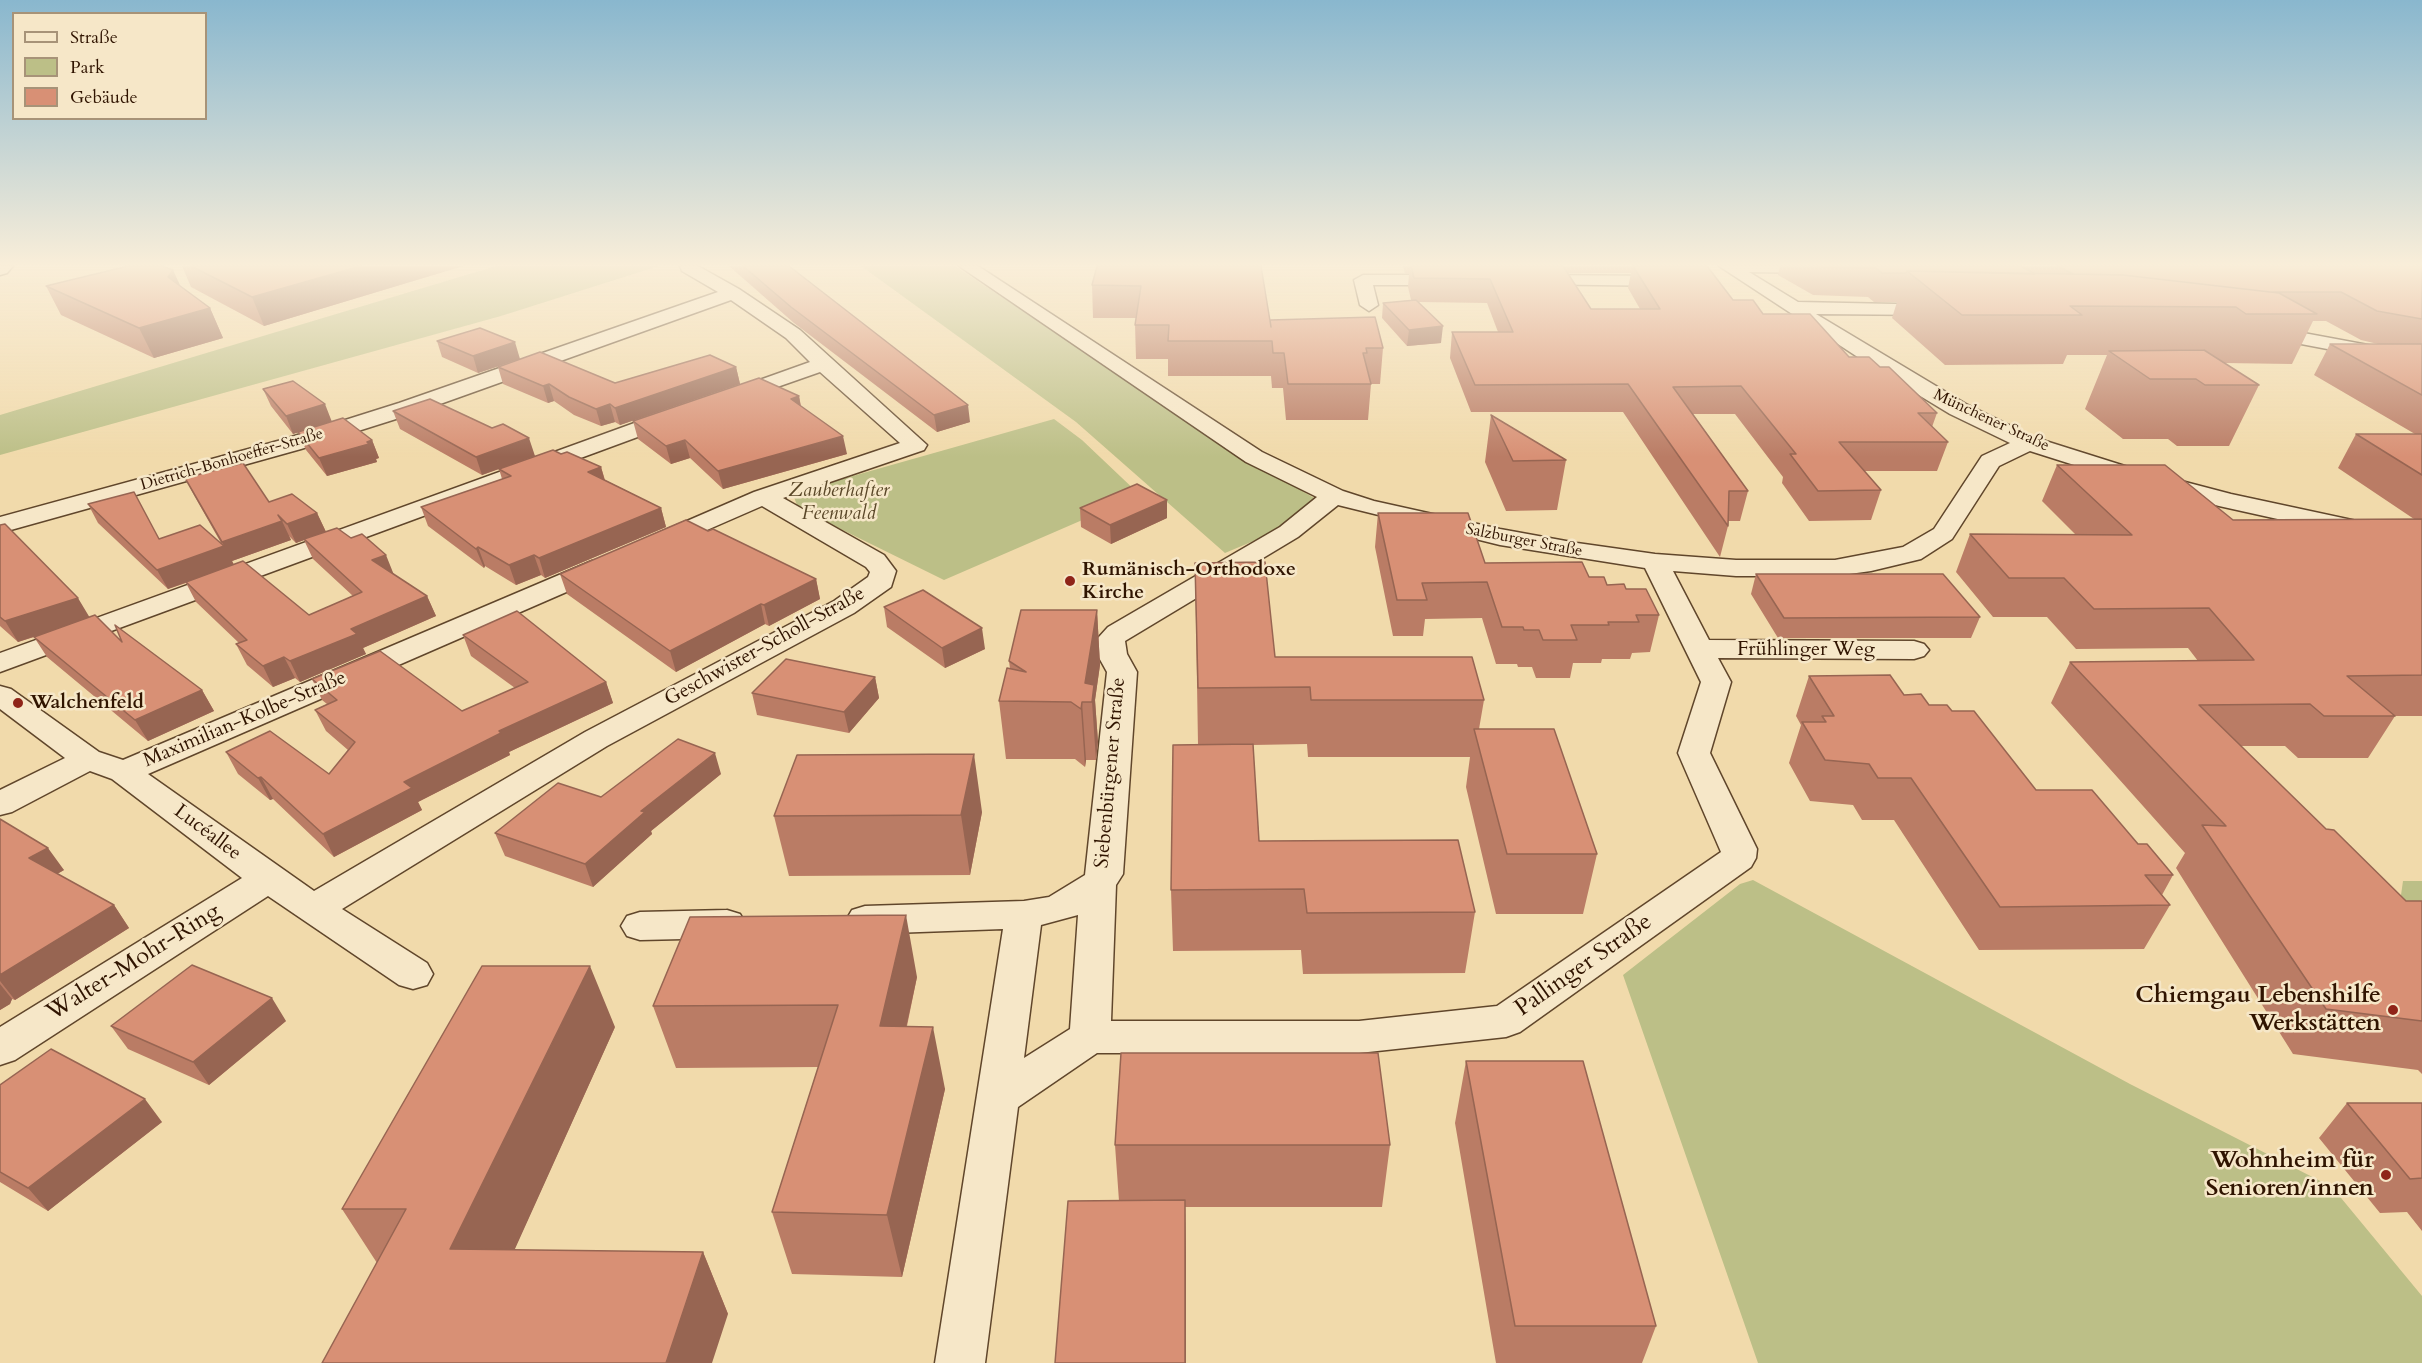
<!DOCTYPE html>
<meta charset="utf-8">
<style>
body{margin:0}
#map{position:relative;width:2422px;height:1363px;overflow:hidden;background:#f1daab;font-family:Cardo,serif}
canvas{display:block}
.legend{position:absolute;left:12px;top:12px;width:195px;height:108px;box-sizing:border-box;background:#f6e7c8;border:2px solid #a79378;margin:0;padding:8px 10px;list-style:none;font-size:18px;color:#301400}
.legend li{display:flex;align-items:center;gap:12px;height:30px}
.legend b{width:30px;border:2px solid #a79378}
</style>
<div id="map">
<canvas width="2422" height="1363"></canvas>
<ul class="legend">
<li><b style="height:8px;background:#f6e7c8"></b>Straße</li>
<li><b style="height:16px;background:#bcbf87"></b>Park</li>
<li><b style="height:16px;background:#d89075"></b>Gebäude</li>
</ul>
</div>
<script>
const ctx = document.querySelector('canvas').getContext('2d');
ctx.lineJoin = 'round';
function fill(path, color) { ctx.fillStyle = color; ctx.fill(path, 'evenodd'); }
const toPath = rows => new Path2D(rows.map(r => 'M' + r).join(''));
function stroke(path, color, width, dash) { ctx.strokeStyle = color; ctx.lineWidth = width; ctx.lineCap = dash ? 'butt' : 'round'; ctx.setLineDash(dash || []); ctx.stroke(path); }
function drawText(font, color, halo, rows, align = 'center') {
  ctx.font = font + ' Cardo,serif'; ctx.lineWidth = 5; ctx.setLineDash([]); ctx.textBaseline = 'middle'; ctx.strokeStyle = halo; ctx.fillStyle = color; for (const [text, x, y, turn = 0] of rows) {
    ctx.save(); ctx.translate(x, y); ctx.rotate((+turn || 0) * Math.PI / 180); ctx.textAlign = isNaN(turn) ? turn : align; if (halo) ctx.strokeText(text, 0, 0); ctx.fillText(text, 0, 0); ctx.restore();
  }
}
fill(toPath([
 [496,266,659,266,501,316,0,455,0,415],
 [861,266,955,266,1244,457,1316,499,1282,529,1225,553,1076,422],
 [1054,419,1082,440,1140,495,944,580,798,508,794,497,828,483],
 [1753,880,2130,1084,2332,1187,2422,1296,2422,1363,1758,1363,1623,975,1740,884],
 [2403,881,2422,881,2422,932,2399,909]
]), '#bcbf87');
const street = toPath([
 [680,266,698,266,739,289,800,330,927,445,924,450,783,498,884,555,896,571,891,587,854,613,607,746,342,909,427,963,433,974,427,985,413,989,399,985,268,896,15,1060,0,1065,0,1027,242,878,112,779,90,771,12,812,0,815,0,790,65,758,0,709,0,686,11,689,99,752,123,760,592,561,601,559,610,561,614,567,610,573,148,774,314,891,585,732,834,601,868,577,870,572,866,567,762,506,668,547,659,550,650,547,646,542,650,537,754,492,900,443,820,372,740,400,726,400,722,396,726,392,810,362,786,338,731,300,415,413,301,449,0,533,0,517,285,439,399,403,718,292,682,271,680,266],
 [959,266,978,266,1262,452,1343,491,1374,501,1500,529,1577,543,1655,554,1736,560,1835,560,1903,547,1934,529,1982,456,2010,443,1950,414,1879,371,1719,266,1826,266,1825,272,1819,273,1749,272,1798,302,1944,305,1946,309,1944,313,1937,315,1816,314,1966,404,2036,438,2128,467,2231,494,2422,535,2422,551,2219,506,2112,477,2030,451,1999,466,1952,539,1921,559,1871,571,1835,576,1736,576,1673,571,1709,640,1914,641,1924,644,1929,650,1924,656,1914,659,1718,658,1731,682,1710,753,1757,849,1756,858,1751,867,1520,1032,1506,1037,1359,1053,1097,1053,1018,1107,985,1363,935,1363,1003,929,865,934,852,930,846,920,852,910,865,906,1024,901,1049,897,1085,875,1107,672,1097,654,1098,638,1108,627,1280,527,1317,497,1246,462,959,266],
 [1338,505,1500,545,1645,568,1701,682,1678,753,1721,852,1497,1006,1359,1021,1111,1021,1116,885,1123,874,1137,672,1127,654,1125,641,1298,537,1338,505],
 [1078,915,1070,1029,1024,1058,1041,925,1078,915],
 [1363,275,1451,275,1460,280,1451,285,1373,285,1378,305,1369,311,1360,305,1354,280,1363,275],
 [1532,275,1670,276,1679,281,1670,286,1526,284,1523,280,1532,275],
 [2266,326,2422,355,2422,367,2259,336,2256,332,2259,328,2266,326],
 [673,409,681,411,684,416,681,421,0,672,0,653,673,409],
 [727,910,740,914,746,924,740,934,727,938,640,940,627,936,621,926,627,916,640,912,727,910]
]);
const secondary = toPath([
 [0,266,13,266,7,273,0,275,0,266]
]);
stroke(street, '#60462b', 3);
stroke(secondary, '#301400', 3);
fill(street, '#f6e7c8');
fill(secondary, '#f6e7c8');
fill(toPath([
 [182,266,463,266,264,326,191,287],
 [729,266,789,266,970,422,937,432,794,323],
 [1097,266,1270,322,1383,348,1380,384,1371,384,1368,420,1286,420,1283,388,1272,388,1271,376,1168,376,1168,359,1136,359,1135,325,1136,318,1093,318,1092,285],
 [1403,266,1707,266,1733,300,1763,314,1849,357,1880,367,1937,413,1932,427,1948,442,1937,471,1864,471,1881,490,1871,520,1809,521,1782,483,1783,477,1735,414,1693,414,1748,491,1740,521,1728,521,1728,526,1720,557,1623,412,1471,412,1450,358,1452,332,1498,332,1487,303,1419,302,1441,343,1407,346,1382,318,1383,303,1411,300,1408,287,1409,274,1405,274],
 [1567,273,1631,273,1628,288,1640,309,1591,309],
 [1780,266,2422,266,2422,716,2395,716,2368,758,2298,758,2285,746,2241,746,2326,829,2406,901,2422,901,2422,1074,2418,1070,2293,1054,2176,868,2185,853,2051,703,2070,662,2198,661,2188,648,2076,649,2047,617,1993,617,1956,572,1970,534,2076,535,2042,501,2057,465,2233,520,2414,519,2338,468,2356,434,2415,434,2314,375,2330,344,2378,344,2361,340,2326,321,2313,321,2292,364,2224,363,2259,385,2229,446,2177,446,2168,439,2123,439,2085,409,2107,355,2067,355,2063,364,1945,365,1892,318,1897,302,1874,302,1868,297,1813,295,1778,275],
 [46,286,181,287,210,308,223,338,154,358,61,315],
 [437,341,520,359,478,373,442,357],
 [498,367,615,383,736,367,740,384,620,425,615,422,601,426,574,415,554,401,548,403,503,384],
 [263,389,372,440,379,458,376,459,377,462,327,476,306,450,298,432,293,434,271,406],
 [799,396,801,406,847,454,723,489,690,458,671,464,638,439,633,421],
 [393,411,492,428,535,456,482,475,400,429],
 [1491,415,1566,460,1557,510,1506,511,1485,462],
 [561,454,601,467,605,480,661,508,666,527,545,578,541,575,516,585,485,566,484,568,428,526,421,507,502,479,499,469],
 [185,478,269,502,317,513,326,532,427,596,436,616,363,648,366,654,300,682,295,678,273,687,247,665,236,644,239,643,196,602,186,583,168,589,98,523,88,504,159,539,221,543,195,497],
 [289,536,296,543,304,540,313,559,353,596,309,615,234,565,232,561,291,540],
 [1080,508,1167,518,1111,544,1081,527],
 [1378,513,1485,563,1589,577,1607,585,1626,589,1659,615,1650,652,1632,653,1630,659,1602,659,1601,663,1573,663,1570,678,1536,678,1532,667,1518,667,1517,664,1496,664,1482,618,1425,619,1423,636,1393,636,1375,547],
 [0,525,89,617,122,642,202,690,214,711,148,741,47,657,34,637,18,642,0,626],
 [708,531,816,579,820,599,769,626,765,624,676,672,567,594,560,574],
 [1195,563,1275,657,1484,700,1479,729,1597,854,1583,914,1496,914,1466,787,1470,757,1308,757,1307,744,1253,745,1259,841,1475,912,1465,973,1303,974,1301,950,1173,951,1171,890,1198,744],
 [1756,574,1980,617,1971,638,1778,638,1751,594],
 [884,607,985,649,945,668,887,627],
 [1097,610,1100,665,1095,700,1098,742,1096,760,1086,760,1085,767,1075,759,1006,759,999,701,1010,669,1009,661],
 [463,635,606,682,613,703,509,752,510,755,418,802,422,810,334,857,273,799,270,800,238,774,226,752,329,774,348,750,326,731,315,710,327,704,322,700,312,679,462,711,515,688,471,656],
 [1809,676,1904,695,1929,705,1952,711,2036,790,2138,844,2173,875,2162,895,2170,905,2144,949,1979,950,1894,820,1862,820,1853,805,1810,801,1789,763,1801,725,1796,716],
 [875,677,879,698,849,733,757,715,752,693],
 [721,774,651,831,652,834,593,887,505,856,495,833,601,797],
 [982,812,970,875,789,876,774,816],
 [0,819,64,870,57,874,114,905,129,928,15,1000,12,999,10,1004,0,1010],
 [917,977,907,1026,945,1089,902,1277,792,1274,772,1212,818,1067,676,1068,653,1006],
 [286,1021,209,1085,128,1049,111,1026],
 [615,1027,514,1250,703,1252,728,1314,377,1263,342,1209],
 [1466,1061,1656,1326,1642,1363,1496,1363,1455,1123],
 [0,1085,162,1122,48,1211,0,1182],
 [2347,1103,2422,1103,2422,1231,2407,1212,2380,1213,2319,1138],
 [1115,1145,1390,1145,1382,1207,1185,1207,1186,1262,1119,1201]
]), '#ba7c65');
fill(toPath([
 [361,266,463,266,264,326,252,297],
 [173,270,186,298,168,277],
 [210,308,223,338,154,358,139,328],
 [1443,326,1441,343,1407,346,1409,330],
 [515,342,520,359,478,373,473,356],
 [736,367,740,384,620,425,615,408],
 [549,384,554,401,548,403,543,386],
 [799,396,802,414,791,399],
 [325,404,332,422,293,434,286,416],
 [610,404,615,422,601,426,596,409],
 [968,405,970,422,937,432,934,415],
 [843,436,847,454,723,489,718,471],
 [529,438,535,456,482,475,476,457],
 [372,440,379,458,376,459,377,462,327,476,319,458],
 [685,440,690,458,671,464,666,446],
 [601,467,606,485,588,472],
 [1167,500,1167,518,1111,544,1110,525],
 [661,508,666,527,545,578,539,558],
 [317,513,326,532,296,543,287,524],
 [282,521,291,540,232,561,234,565,168,589,157,570,224,546,222,542],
 [478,547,485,566,484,568,476,549],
 [386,555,394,575,372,560],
 [534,555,541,575,516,585,509,565],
 [816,579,820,599,769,626,764,605],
 [427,596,436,616,363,648,366,654,300,682,290,661,351,629],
 [78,598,90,618,18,642,5,621],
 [761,604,765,624,676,672,670,651],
 [1097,610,1100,665,1095,700,1098,742,1096,760,1092,702,1085,683],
 [982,628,985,649,945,668,942,648],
 [284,657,295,678,273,687,263,666],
 [875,677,879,698,849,733,844,712],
 [606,682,613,703,509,752,510,755,418,802,422,810,334,857,323,834,404,782,499,731],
 [202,690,214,711,148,741,135,720],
 [1082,702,1086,760,1085,767,1081,709],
 [715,753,721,774,651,831,652,834,593,887,585,864,641,811],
 [974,754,982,812,970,875,961,815],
 [261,777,273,799,270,800,258,778],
 [48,848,64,870,45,881,29,858],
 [114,905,129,928,15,1000,0,981,0,975],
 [906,915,917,977,893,1088,880,1026],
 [590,966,615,1027,487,1311,450,1249],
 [0,984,12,999,10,1004,0,1010],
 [272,998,286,1021,209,1085,193,1062],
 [933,1027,945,1089,902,1277,887,1215],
 [145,1099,162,1122,48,1211,28,1188],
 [1185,1200,1186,1262,1186,1363,1185,1363],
 [703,1252,728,1314,712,1363,666,1363]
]), '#976552');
const building = toPath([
 [128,266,162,266,173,270,168,277,210,308,139,328,46,286,128,266],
 [191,266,361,266,252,297,191,266],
 [743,266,789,266,968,405,934,415,791,307,743,266],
 [1097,266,1261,266,1271,327,1270,320,1375,317,1383,348,1366,348,1367,353,1363,353,1371,384,1288,384,1284,353,1273,353,1272,341,1168,341,1169,325,1135,325,1141,286,1092,285,1097,266],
 [1411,266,1563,266,1591,309,1660,309,1633,266,1707,266,1733,300,1753,300,1763,314,1810,314,1849,357,1869,357,1880,367,1889,367,1937,413,1918,413,1948,442,1839,442,1881,490,1818,491,1790,454,1796,454,1741,386,1673,387,1748,491,1729,491,1728,526,1628,384,1475,385,1452,332,1513,332,1490,279,1414,278,1411,266],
 [1818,266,2021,266,2035,274,1907,271,1906,273,1882,273,1876,268,1820,267,1818,266],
 [2058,266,2422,266,2422,319,2377,311,2341,292,2270,292,2123,275,2073,274,2058,266],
 [1907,271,2123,275,2279,293,2317,314,2246,314,2236,307,2070,306,2082,315,1962,315,1907,271],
 [1416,300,1443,326,1409,330,1383,303,1416,300],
 [480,328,515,342,473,356,437,341,480,328],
 [2330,344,2422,344,2422,395,2330,344],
 [2204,350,2259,385,2205,385,2196,379,2150,379,2109,351,2204,350],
 [540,352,615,383,710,355,736,367,615,408,610,404,596,409,569,397,549,384,543,386,498,367,540,352],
 [759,378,799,396,791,399,843,436,718,471,685,440,666,446,633,421,759,378],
 [293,381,325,404,286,416,263,389,293,381],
 [430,399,492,428,503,424,529,438,476,457,393,411,430,399],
 [1491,415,1566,460,1513,461,1491,415],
 [343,418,372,440,367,442,369,444,319,458,298,432,343,418],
 [2356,434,2422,434,2422,475,2356,434],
 [553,450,561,454,567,452,601,467,588,472,661,508,539,558,534,555,509,565,478,547,476,549,421,507,511,476,499,469,553,450],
 [243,463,269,502,292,494,317,513,287,524,278,515,282,521,222,542,185,478,243,463],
 [2057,465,2165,465,2233,520,2422,519,2422,675,2347,676,2395,716,2324,716,2310,704,2199,705,2326,829,2334,830,2406,901,2422,901,2422,1021,2326,1009,2202,825,2226,826,2070,662,2254,660,2209,608,2094,609,2064,578,2009,578,1970,534,2132,535,2057,465],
 [1137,484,1167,500,1110,525,1080,508,1137,484],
 [134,492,159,539,200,525,224,546,157,570,88,504,134,492],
 [1378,513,1468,513,1485,563,1582,562,1589,577,1604,577,1607,585,1624,584,1626,589,1646,589,1659,615,1636,615,1639,622,1608,622,1609,625,1571,625,1577,640,1543,640,1539,630,1524,630,1523,627,1502,627,1487,582,1422,583,1427,600,1397,600,1378,513],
 [686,520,708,531,713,529,816,579,764,605,761,604,670,651,560,574,686,520],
 [5,524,78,598,5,621,0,617,0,525,5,524],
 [337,528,351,538,362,534,386,555,372,560,427,596,351,629,357,634,290,661,284,657,263,666,236,644,247,640,186,582,243,561,309,615,362,592,304,539,337,528],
 [1265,562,1275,657,1472,657,1484,700,1311,700,1310,687,1198,688,1195,563,1265,562],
 [1756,574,1943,574,1980,617,1784,618,1756,574],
 [923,590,982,628,942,648,884,607,923,590],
 [1021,610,1097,610,1085,683,1094,685,1092,702,1082,702,1081,709,1071,702,999,701,1007,668,1026,672,1009,661,1021,610],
 [517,611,606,682,499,731,501,733,404,782,412,788,323,834,261,777,258,778,226,752,270,731,329,774,355,742,315,710,337,700,312,679,380,651,462,711,528,682,463,635,517,611],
 [95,615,122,642,115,625,202,690,135,720,34,637,95,615],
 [786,659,875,677,844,712,752,693,786,659],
 [1890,675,1904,695,1921,694,1929,705,1947,705,1952,711,1974,711,2036,790,2092,790,2138,844,2147,844,2173,875,2145,875,2170,905,2000,907,1911,778,1878,778,1869,764,1825,760,1802,722,1826,722,1822,716,1834,716,1809,676,1890,675],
 [1474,729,1554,729,1597,854,1507,854,1474,729],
 [678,739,715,753,641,811,645,812,585,864,495,833,558,783,601,797,678,739],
 [1253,744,1259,841,1458,840,1475,912,1307,913,1304,889,1171,890,1173,745,1253,744],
 [974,754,961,815,774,816,797,755,974,754],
 [0,819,48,848,29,858,114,905,0,975,0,819],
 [906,915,880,1026,933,1027,887,1215,772,1212,838,1005,653,1006,690,917,906,915],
 [192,965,272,998,193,1062,111,1026,192,965],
 [482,966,590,966,450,1249,703,1252,666,1363,322,1363,406,1209,342,1209,482,966],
 [51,1049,145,1099,28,1188,0,1172,0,1085,51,1049],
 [1121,1053,1378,1053,1390,1145,1115,1145,1121,1053],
 [1466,1061,1583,1061,1656,1326,1515,1326,1466,1061],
 [2347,1103,2422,1103,2422,1178,2410,1179,2347,1103],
 [1185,1200,1185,1363,1055,1363,1068,1201,1185,1200]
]);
fill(building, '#d89075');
stroke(building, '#976552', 1.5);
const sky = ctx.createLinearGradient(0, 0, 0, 457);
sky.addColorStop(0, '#89b7ce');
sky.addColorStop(0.58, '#f9eed9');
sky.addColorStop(1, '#f9eed900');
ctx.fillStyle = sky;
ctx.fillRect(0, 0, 2422, 457);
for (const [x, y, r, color] of [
 [1070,581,6,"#8f2418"],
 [18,703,6,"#8f2418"],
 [2393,1010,6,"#8f2418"],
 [2386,1175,6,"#8f2418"]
]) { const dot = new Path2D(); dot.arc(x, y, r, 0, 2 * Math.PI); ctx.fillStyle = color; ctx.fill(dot); stroke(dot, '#f6e7c8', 2); }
drawText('16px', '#301400', '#f6e7c8', [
 ["Münchener Straße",1991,421,25],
 ["Dietrich-Bonhoeffer-Straße",232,460,-16],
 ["Salzburger Straße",1524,541,11]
]);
drawText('italic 20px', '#5a4728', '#f6e7c8', [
 ["Zauberhafter",839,491],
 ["Feenwald",839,514]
]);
drawText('bold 20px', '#301400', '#f6e7c8', [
 ["Rumänisch-Orthodoxe",1082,570],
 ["Kirche",1082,593],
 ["Walchenfeld",30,703]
], 'left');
drawText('20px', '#301400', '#f6e7c8', [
 ["Geschwister-Scholl-Straße",765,647,-29],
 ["Frühlinger Weg",1806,650],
 ["Maximilian-Kolbe-Straße",245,720,-23],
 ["Siebenbürgener Straße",1111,773,-85],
 ["Lucéallee",207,833,37]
]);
drawText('24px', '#301400', '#f6e7c8', [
 ["Walter-Mohr-Ring",134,963,-32],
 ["Pallinger Straße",1584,966,-35]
]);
drawText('bold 24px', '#301400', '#f6e7c8', [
 ["Chiemgau Lebenshilfe",2381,996],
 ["Werkstätten",2381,1024],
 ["Wohnheim für",2374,1161],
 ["Senioren/innen",2374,1189]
], 'right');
</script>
